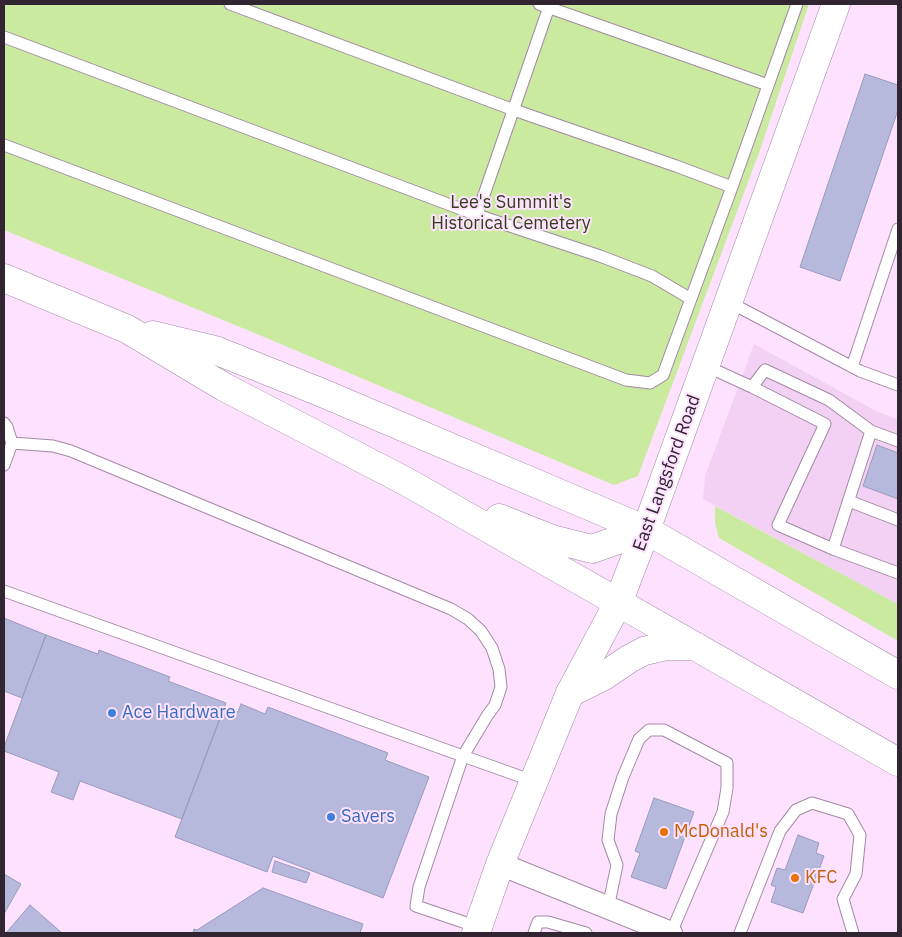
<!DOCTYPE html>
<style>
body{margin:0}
#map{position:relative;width:902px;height:937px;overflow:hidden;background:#fee1ff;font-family:"IBM Plex Sans",sans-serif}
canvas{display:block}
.frame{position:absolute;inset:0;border:5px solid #302530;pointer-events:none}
</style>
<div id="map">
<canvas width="902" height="937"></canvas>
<div class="frame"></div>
</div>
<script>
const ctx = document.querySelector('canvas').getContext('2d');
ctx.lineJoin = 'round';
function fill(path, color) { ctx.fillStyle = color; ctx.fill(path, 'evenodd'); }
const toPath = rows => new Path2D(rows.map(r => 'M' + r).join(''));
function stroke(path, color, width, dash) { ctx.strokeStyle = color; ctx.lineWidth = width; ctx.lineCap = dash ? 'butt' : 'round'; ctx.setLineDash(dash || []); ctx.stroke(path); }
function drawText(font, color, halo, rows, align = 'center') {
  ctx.font = font + ' "IBM Plex Sans",sans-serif'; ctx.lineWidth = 4; ctx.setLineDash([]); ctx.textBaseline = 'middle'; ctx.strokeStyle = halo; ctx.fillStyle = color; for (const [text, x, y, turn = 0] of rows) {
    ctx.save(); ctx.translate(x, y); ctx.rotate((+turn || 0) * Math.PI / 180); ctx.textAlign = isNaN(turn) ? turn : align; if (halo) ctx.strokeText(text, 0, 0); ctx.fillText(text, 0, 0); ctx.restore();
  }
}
fill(toPath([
 [754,344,878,412,898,419,898,604,703,499,705,476]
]), '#f3d1f4');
fill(toPath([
 [4,4,809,4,760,150,638,476,614,485,257,334,4,230],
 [715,506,898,604,898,641,719,538,715,523]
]), '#c9ea9f');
const building = toPath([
 [865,74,898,85,898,110,840,281,800,267,865,74],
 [877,445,898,453,898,499,863,486,877,445],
 [4,618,46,635,22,698,4,691,4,618],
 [46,635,98,654,99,650,170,677,168,681,226,703,182,819,80,781,73,800,51,792,59,772,4,751,4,747,46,635],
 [241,704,265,714,268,707,388,753,385,760,429,777,383,898,273,856,267,872,175,837,224,707,238,712,241,704],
 [654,798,694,812,666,889,631,877,640,853,635,851,654,798],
 [798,835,819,843,816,853,824,856,803,913,771,902,776,887,771,885,777,868,785,870,798,835],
 [275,861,310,873,306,883,272,872,275,861],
 [4,874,21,884,4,914,4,874],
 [263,888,363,924,360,933,193,933,194,929,197,930,263,888],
 [30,905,62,933,6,933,30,905]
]);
fill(building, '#b6b9dc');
stroke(building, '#989bbd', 1);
const service = toPath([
 [230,4,514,110,676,166,732,187],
 [539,4,768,85],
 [4,37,477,215,600,256,652,276,691,299],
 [4,145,626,380,650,383,663,375,732,187,797,4],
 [477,215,550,4],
 [729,302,860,371,898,385],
 [706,366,752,387,825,424,778,525,833,549,898,573],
 [852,367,898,229],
 [752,387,765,370,829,400,871,431],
 [4,423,7,427,12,443,4,465],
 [12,443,53,446,71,451,451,609,468,619,481,631,492,648,499,669,501,687,495,705,487,716,463,756,533,781],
 [849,501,898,520],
 [833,549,871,431,898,441],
 [4,591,463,756,419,887,416,906,478,927],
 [608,908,617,865,608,840,611,814,623,777,639,739,649,730,664,730,727,763,727,788,723,812,671,933],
 [534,933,538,922,548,922,586,933],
 [740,933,780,831,796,810,812,803,848,814,860,835,856,874,843,899,853,933]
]);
const minor = toPath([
 [500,864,671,933]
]);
const tertiary = toPath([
 [476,933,500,864,570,693,618,603,646,530,836,4]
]);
const primary = toPath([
 [4,278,127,329,224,387,407,482,898,762],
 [153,335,215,350,320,392,646,530,898,675],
 [499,518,552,539,592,549,646,530],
 [570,693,604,676,629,659,644,651,666,646,695,646]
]);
stroke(service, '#a389a4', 13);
stroke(minor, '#a389a4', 24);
stroke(tertiary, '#a389a4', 29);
stroke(primary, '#a389a4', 29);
stroke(service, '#fff', 11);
stroke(minor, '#fff', 22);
stroke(tertiary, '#fff', 28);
stroke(primary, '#fff', 28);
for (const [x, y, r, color] of [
 [112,713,5,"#3f7fe0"],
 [331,817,5,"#3f7fe0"],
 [664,832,5,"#e8710a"],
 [795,878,5,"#e8710a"]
]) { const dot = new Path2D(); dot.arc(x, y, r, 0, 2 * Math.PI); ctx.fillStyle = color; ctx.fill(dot); stroke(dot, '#fee1ff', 2); }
drawText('18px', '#303f19', '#fee1ff', [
 ["Lee's Summit's",511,203],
 ["Historical Cemetery",511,224]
]);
drawText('18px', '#302530', '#fee1ff', [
 ["East Langsford Road",667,473,-70]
]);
drawText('18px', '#366cbe', '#fee1ff', [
 ["Ace Hardware",122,713],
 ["Savers",341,817]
], 'left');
drawText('18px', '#c56008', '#fee1ff', [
 ["McDonald's",674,832],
 ["KFC",805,878]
], 'left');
</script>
